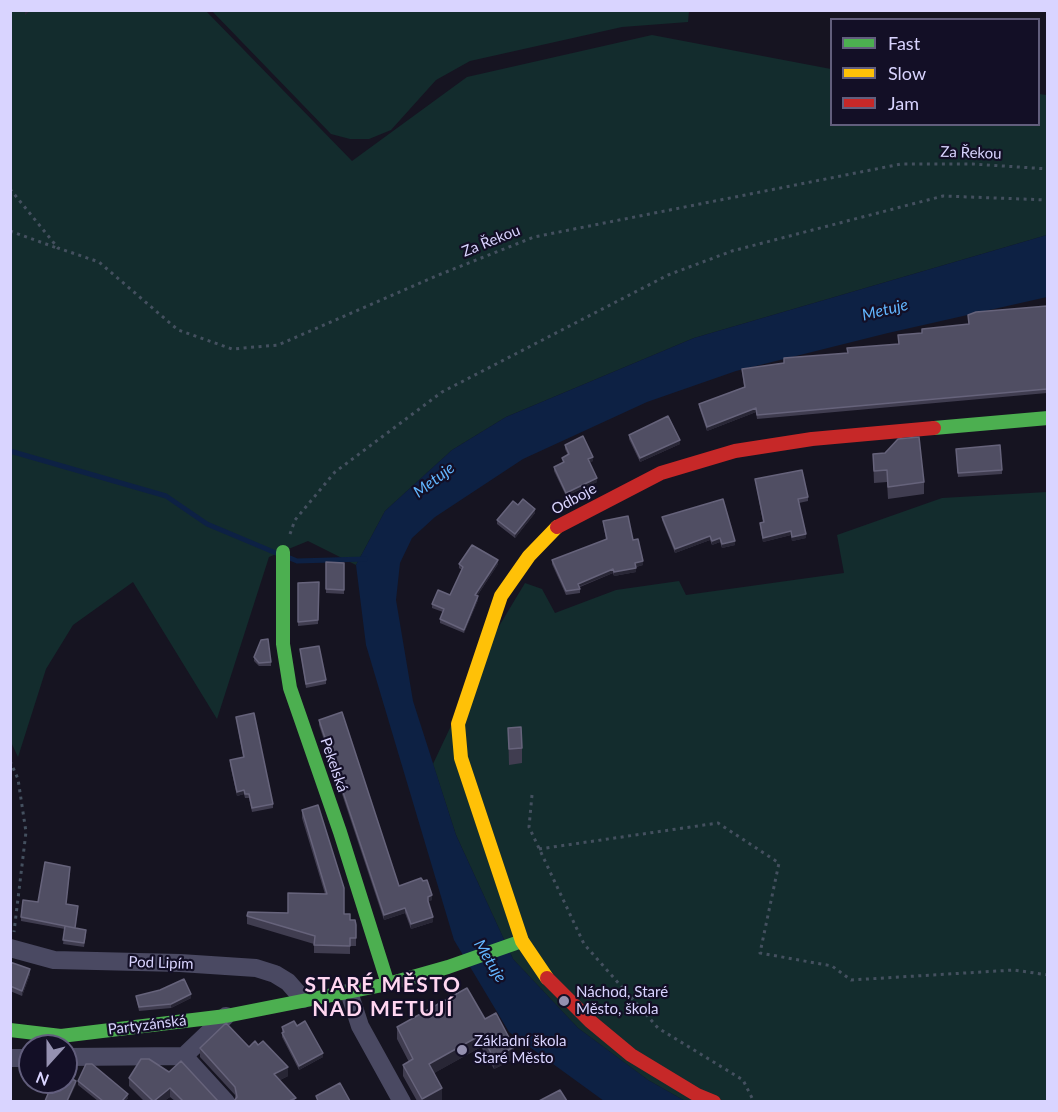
<!DOCTYPE html>
<meta charset="utf-8">
<style>
body{margin:0}
#map{position:relative;width:1058px;height:1112px;overflow:hidden;background:#161421;font-family:Lato,sans-serif}
canvas{display:block}
.frame{position:absolute;inset:0;border:12px solid #d9d4ff;pointer-events:none}
.legend{position:absolute;left:830px;top:18px;width:210px;height:108px;box-sizing:border-box;background:#130f26;border:2px solid #625e7d;margin:0;padding:8px 10px;list-style:none;font-size:18px;color:#d9d4ff}
.legend li{display:flex;align-items:center;gap:12px;height:30px}
.legend b{width:30px;border:2px solid #625e7d}
.north{position:absolute;left:18px;top:1034px;width:60px;height:60px;box-sizing:border-box;background:#130f26;border:2px solid #625e7d;border-radius:50%;rotate:201deg;font-size:16px;font-weight:700;line-height:24px;text-align:center;color:#d9d4ff}
.north::after{content:'';display:block;margin:auto;width:21px;height:27px;background:#9591b1;clip-path:polygon(50% 0,100% 100%,50% 72%,0 100%)}
</style>
<div id="map">
<canvas width="1058" height="1112"></canvas>
<div class="frame"></div>
<ul class="legend">
<li><b style="height:8px;background:#4caf50"></b>Fast</li>
<li><b style="height:8px;background:#ffc107"></b>Slow</li>
<li><b style="height:8px;background:#c62828"></b>Jam</li>
</ul>
<div class="north">N</div>
</div>
<script>
const ctx = document.querySelector('canvas').getContext('2d');
ctx.lineJoin = 'round';
function fill(path, color) { ctx.fillStyle = color; ctx.fill(path, 'evenodd'); }
const toPath = rows => new Path2D(rows.map(r => 'M' + r).join(''));
function stroke(path, color, width, dash) { ctx.strokeStyle = color; ctx.lineWidth = width; ctx.lineCap = dash ? 'butt' : 'round'; ctx.setLineDash(dash || []); ctx.stroke(path); }
function drawText(font, color, halo, rows, align = 'center') {
  ctx.font = font + ' Lato,sans-serif'; ctx.lineWidth = 4.5; ctx.setLineDash([]); ctx.textBaseline = 'middle'; ctx.strokeStyle = halo; ctx.fillStyle = color; for (const [text, x, y, turn = 0] of rows) {
    ctx.save(); ctx.translate(x, y); ctx.rotate((+turn || 0) * Math.PI / 180); ctx.textAlign = isNaN(turn) ? turn : align; if (halo) ctx.strokeText(text, 0, 0); ctx.fillText(text, 0, 0); ctx.restore();
  }
}
fill(toPath([
 [10,11,206,11,352,161,467,77,652,35,831,69,832,124,1038,124,1039,94,1047,95,1047,235,694,338,506,417,452,450,385,511,356,565,308,541,269,557,217,719,133,582,73,625,46,669,18,757,10,740],
 [212,11,689,11,688,22,622,27,470,61,436,80,391,130,369,139,350,139,331,134],
 [1047,492,1047,1101,685,1101,648,1080,578,1028,513,959,456,835,433,764,466,694,481,656,525,583,542,589,555,613,616,590,679,581,686,595,844,573,837,535,942,498]
]), '#132c2d');
fill(toPath([
 [1047,235,1047,297,888,333,736,371,647,402,523,459,435,517,412,538,400,563,396,600,413,701,456,835,513,959,578,1028,648,1080,685,1101,604,1101,509,1032,454,940,366,645,356,565,385,511,452,450,506,417,694,338]
]), '#0d2144');
stroke(toPath([
 [10,451,166,496,207,524,276,553],
 [290,558,297,561,365,559]
]), '#0d2144', 5);
stroke(toPath([
 [10,189,58,248,99,262,178,330,232,349,278,345,436,276,534,237,901,164,973,164,1048,169],
 [10,231,57,248],
 [290,534,295,520,335,472,442,392,668,275,732,251,943,196,1048,200],
 [10,761,18,779,26,832,14,932],
 [532,795,529,827,584,944,658,1028,743,1080,754,1102],
 [539,849,718,823,779,863,760,953,832,966,851,980,1014,970,1048,975]
]), '#44505f', 3, [3, 4.5]);
stroke(toPath([
 [10,948,54,960,180,963,256,968,275,974,288,982,303,999],
 [349,992,360,1026,402,1102],
 [66,1057,184,1056],
 [10,1058,30,1058],
 [226,1102,184,1056,226,1016]
]), '#4a4962', 18);
stroke(toPath([
 [934,428,1048,418],
 [283,552,283,644,290,688,340,832,388,984],
 [10,1030,61,1036,226,1016,388,984,448,967,522,941]
]), '#4caf50', 14);
stroke(toPath([
 [547,978,522,941,461,758,458,724,501,596,529,556,557,527]
]), '#ffc107', 14);
stroke(toPath([
 [557,527,661,473,735,451,812,439,934,428],
 [547,978,590,1021,631,1055,697,1095,714,1102]
]), '#c62828', 14);
fill(toPath([
 [1047,306,1047,393,757,419,756,412,707,431,699,407,699,404,744,387,742,369,848,353,898,344,922,333,968,324],
 [629,435,680,444,640,462,629,439],
 [565,445,593,461,590,462,597,482,566,496,554,471,554,467,563,463,562,458,568,455,565,449],
 [956,449,1002,470,1002,474,958,477],
 [873,454,924,482,924,494,888,499,887,482,874,483],
 [755,479,808,497,808,501,799,503,806,538,792,541,791,535,763,542,760,526,760,523,763,522],
 [518,505,535,513,515,538,497,524,497,520],
 [662,517,735,545,722,548,720,542,712,545,710,540,675,553,662,520],
 [603,521,633,540,643,565,636,567,636,572,614,576,613,573,580,587,580,593,566,595,552,564,552,560,606,540],
 [326,562,344,563,344,594,326,593],
 [459,564,498,564,477,596,478,600,464,633,440,623,440,619,443,612,432,608,432,604,450,595,462,570,459,568],
 [319,582,318,624,298,626,298,583],
 [300,649,326,680,326,684,306,688],
 [254,657,271,662,271,666,259,666,254,661],
 [236,717,273,804,273,808,252,812,249,798,245,798,244,794,237,796,230,764,230,760,243,757],
 [319,720,399,886,432,900,428,901,433,922,411,929,405,913,384,920,319,725],
 [508,728,522,748,522,763,509,765],
 [302,810,344,914,356,925,356,946,350,946,350,954,314,953,314,944,247,924,247,916,288,913,325,894,302,818],
 [70,871,66,904,78,910,75,928,86,934,84,947,63,944,65,929,21,921,21,917],
 [10,962,30,974,22,996,10,991],
 [136,996,191,998,171,1008,139,1011],
 [485,1019,514,1059,494,1069,481,1047,434,1073,442,1100,439,1101,417,1101,403,1076,403,1065,409,1062,397,1039,397,1027],
 [297,1026,323,1057,299,1070,282,1037,282,1027],
 [249,1047,288,1076,280,1080,296,1101,235,1099,235,1095,200,1057,200,1048],
 [129,1078,218,1101,175,1101,170,1097,164,1101,144,1101,129,1086],
 [78,1081,128,1098,125,1101,98,1101,78,1085]
]), '#403d50');
fill(toPath([
 [26,10,31,10,25,15,25,11],
 [756,408,756,412,707,431,707,427],
 [680,440,680,444,640,462,640,458],
 [593,457,593,461,588,463,588,459],
 [597,478,597,482,566,496,566,493],
 [535,509,535,513,515,538,515,534],
 [791,531,791,535,763,542,763,538],
 [806,534,806,538,792,541,792,537],
 [710,536,710,540,675,553,675,549],
 [720,538,720,542,712,545,712,541],
 [735,541,735,545,722,548,722,544],
 [498,560,498,564,475,599,475,595],
 [643,561,643,565,635,567,635,563],
 [636,568,636,572,614,576,614,572],
 [613,569,613,573,578,587,578,584],
 [478,596,478,600,464,633,464,630],
 [244,790,244,794,237,796,237,792],
 [432,895,432,900,428,902,428,897],
 [405,908,405,913,384,920,384,915],
 [433,917,433,922,411,929,411,924],
 [30,969,30,974,22,996,22,991],
 [191,994,191,998,171,1008,171,1004],
 [481,1035,481,1047,429,1076,429,1064],
 [514,1047,514,1059,494,1069,494,1058],
 [323,1053,323,1057,299,1070,299,1066],
 [288,1067,288,1076,274,1083,274,1074],
 [76,1081,76,1085,68,1101,67,1101],
 [170,1088,170,1097,164,1101,154,1101],
 [442,1088,442,1100,439,1101,422,1101,422,1099],
 [128,1094,128,1098,125,1101,122,1101]
]), '#282635');
const building = toPath([
 [1047,306,1047,389,757,415,756,408,707,427,699,404,745,387,742,369,784,363,784,358,848,353,847,348,899,344,898,335,922,333,922,329,969,324,968,315,976,312,1047,306],
 [668,416,680,440,640,458,629,435,668,416],
 [583,436,593,457,588,459,597,478,566,493,554,467,564,462,562,458,569,454,565,445,583,436],
 [919,437,924,482,888,487,887,470,874,471,873,454,885,453,898,439,919,437],
 [1000,445,1002,470,958,473,956,449,1000,445],
 [802,470,808,497,798,499,806,534,792,537,791,531,763,538,760,523,764,522,755,479,802,470],
 [523,499,535,509,515,534,497,520,513,501,518,505,523,499],
 [723,499,735,541,722,544,720,538,712,541,710,536,675,549,662,517,723,499],
 [628,516,633,540,638,539,643,561,635,563,636,568,614,572,613,569,578,584,580,589,566,591,552,560,607,539,603,521,628,516],
 [472,545,498,560,475,595,478,596,464,630,440,619,444,609,432,604,438,590,450,595,463,567,459,564,472,545],
 [326,562,344,563,344,590,326,589,326,562],
 [319,582,318,620,298,622,298,583,319,582],
 [268,639,271,662,259,663,254,657,261,640,268,639],
 [319,646,326,680,306,684,300,649,319,646],
 [342,712,399,886,421,878,423,881,427,880,432,895,428,897,428,901,433,917,411,924,405,908,384,915,319,720,342,712],
 [254,713,273,804,252,808,249,794,245,794,244,790,237,792,230,760,244,757,236,717,254,713],
 [521,727,522,748,509,749,508,728,521,727],
 [318,805,344,888,344,914,350,914,350,920,355,920,356,925,356,938,350,938,350,946,314,945,315,936,247,916,248,912,288,913,288,893,327,894,302,810,318,805],
 [45,862,70,867,66,904,78,906,75,928,21,917,23,900,38,902,45,862],
 [65,926,86,930,84,943,63,940,65,926],
 [10,962,30,969,22,991,10,986,10,962],
 [184,979,191,994,171,1004,139,1007,136,996,160,990,184,979],
 [467,988,485,1019,496,1013,514,1047,494,1058,481,1035,429,1064,442,1088,422,1099,403,1065,413,1059,397,1027,467,988],
 [294,1021,297,1026,305,1021,323,1053,299,1066,282,1033,284,1032,282,1027,294,1021],
 [226,1023,249,1047,255,1041,258,1045,263,1041,288,1067,274,1074,296,1098,289,1101,234,1101,237,1097,235,1087,200,1048,226,1023],
 [141,1059,149,1059,169,1072,181,1061,218,1101,183,1101,170,1088,154,1101,153,1101,129,1078,141,1059],
 [86,1064,92,1064,128,1094,122,1101,103,1101,78,1081,86,1064],
 [66,1076,76,1081,67,1101,45,1101,53,1082,66,1082,66,1076],
 [340,1083,350,1101,318,1101,316,1096,340,1083],
 [560,1090,567,1101,539,1101,560,1090]
]);
fill(building, '#504e63');
stroke(building, '#66637b', 1.5);
for (const [x, y, r, color] of [
 [564,1001,6,"#9591b1"],
 [462,1050,6,"#9591b1"]
]) { const dot = new Path2D(); dot.arc(x, y, r, 0, 2 * Math.PI); ctx.fillStyle = color; ctx.fill(dot); stroke(dot, '#130f26', 2); }
drawText('15px', '#d9d4ff', '#130f26', [
 ["Za Řekou",971,153,2],
 ["Za Řekou",491,241,-22],
 ["Odboje",574,499,-29],
 ["Pekelská",334,765,71],
 ["Pod Lipím",161,963,2],
 ["Partyzánská",147,1025,-7]
]);
drawText('15px', '#d9d4ff', '#130f26', [
 ["Náchod, Staré",576,992],
 ["Město, škola",576,1009],
 ["Základní škola",474,1041],
 ["Staré Město",474,1058]
], 'left');
drawText('italic 16px', '#62b6ff', '#130f26', [
 ["Metuje",885,310,-14],
 ["Metuje",434,480,-37],
 ["Metuje",490,961,59]
]);
ctx.letterSpacing = '1.5px';
drawText('bold 21px', '#ffd6f0', '#130f26', [
 ["STARÉ MĚSTO",383,985],
 ["NAD METUJÍ",383,1009]
]);
ctx.letterSpacing = '0px';
</script>
